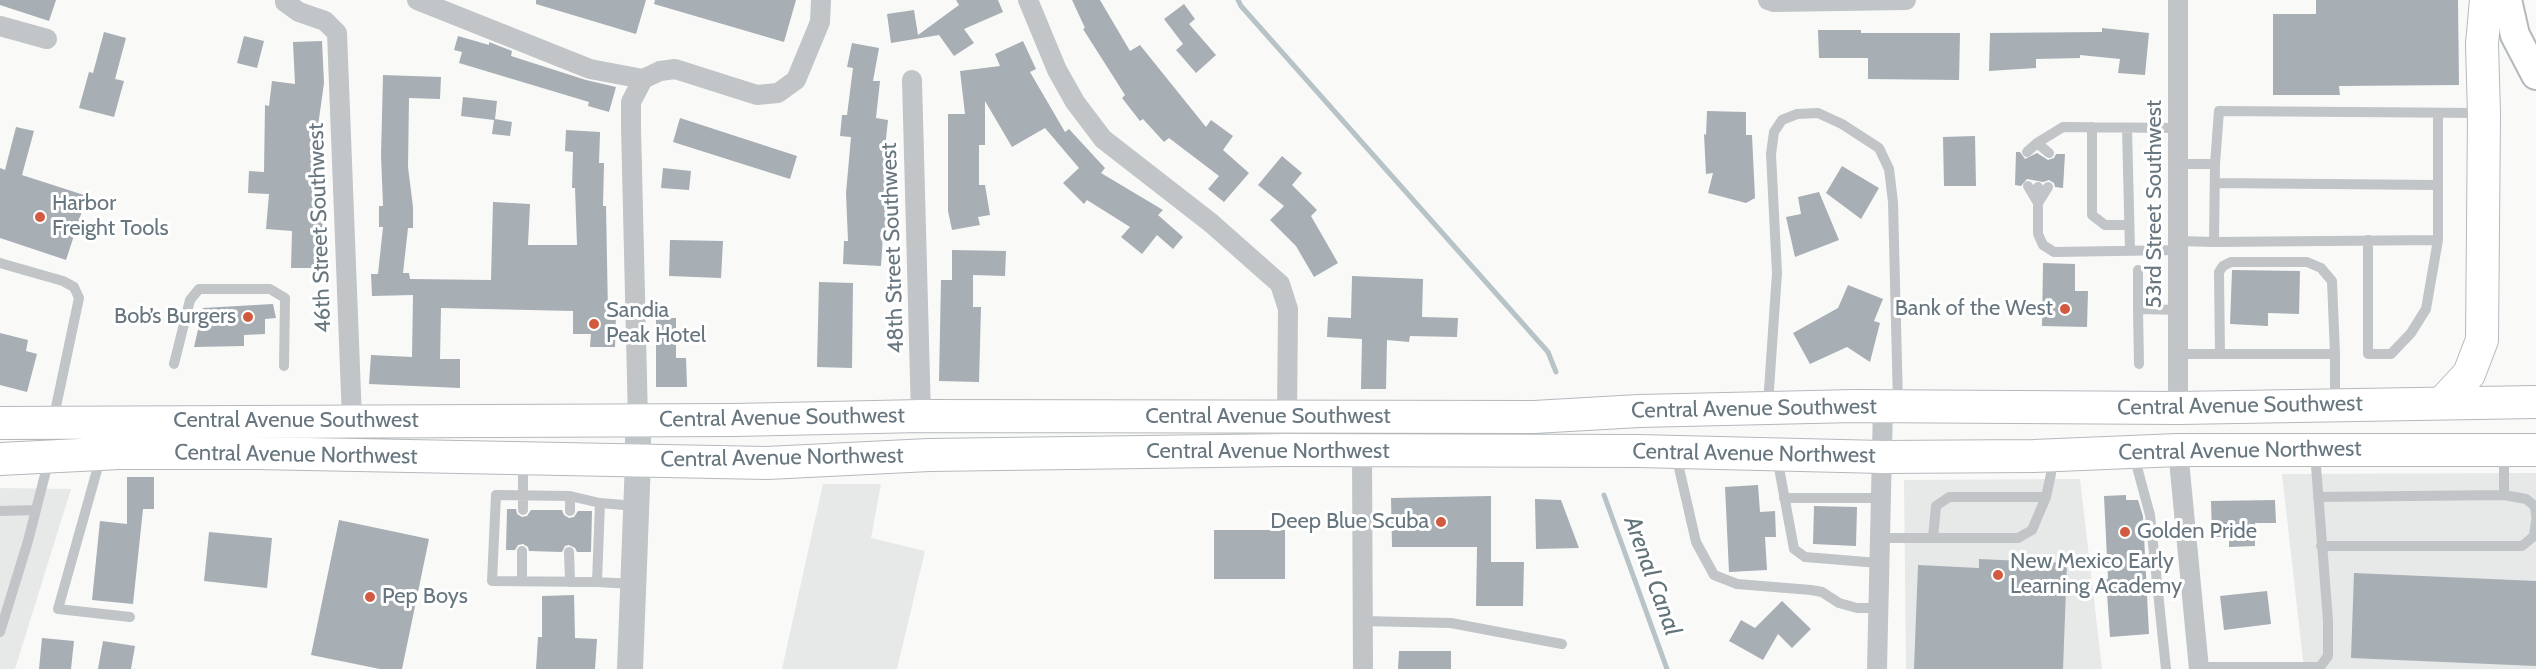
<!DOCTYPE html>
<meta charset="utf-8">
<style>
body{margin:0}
canvas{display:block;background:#f9f9f8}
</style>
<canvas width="2536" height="669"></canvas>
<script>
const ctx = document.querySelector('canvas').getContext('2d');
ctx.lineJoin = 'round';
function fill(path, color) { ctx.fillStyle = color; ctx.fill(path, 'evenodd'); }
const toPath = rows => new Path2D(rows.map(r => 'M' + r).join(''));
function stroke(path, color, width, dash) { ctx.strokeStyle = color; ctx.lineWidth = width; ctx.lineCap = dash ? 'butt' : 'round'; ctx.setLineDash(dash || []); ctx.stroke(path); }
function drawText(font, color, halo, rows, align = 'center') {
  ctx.font = font + ' Cabin,sans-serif'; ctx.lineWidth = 6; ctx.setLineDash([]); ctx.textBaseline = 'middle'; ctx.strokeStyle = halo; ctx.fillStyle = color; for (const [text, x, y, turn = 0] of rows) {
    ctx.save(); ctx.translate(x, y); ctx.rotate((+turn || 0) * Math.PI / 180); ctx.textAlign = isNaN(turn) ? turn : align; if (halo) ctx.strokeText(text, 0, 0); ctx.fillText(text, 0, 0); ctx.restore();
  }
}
fill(toPath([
 [2536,473,2536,669,2304,669,2282,474],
 [2080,479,2102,669,1906,669,1904,480],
 [823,484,881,484,871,538,925,551,897,669,782,669],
 [0,488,71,489,15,669,0,669]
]), '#e7e8e8');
stroke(toPath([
 [1238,0,1241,6,1548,352,1556,372],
 [1604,495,1667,669]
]), '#b8c3c7', 5);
fill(toPath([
 [0,0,56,0,49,21,0,5],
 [536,0,646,0,636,34,536,4],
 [655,0,796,0,784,42,654,4],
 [956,0,998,0,1003,12,964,29,974,43,954,56,939,35,891,43,887,14,914,10,918,35,959,5],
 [1072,0,1100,0,1130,51,1140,45,1206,127,1211,120,1233,136,1223,150,1249,173,1224,202,1208,189,1219,176,1169,138,1164,142,1143,119,1140,121,1122,98,1125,95,1083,29,1085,28],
 [2316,0,2458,0,2459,85,2339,86,2340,95,2273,95,2273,14,2316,14],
 [1184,4,1195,19,1189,24,1216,55,1196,73,1176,50,1183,44,1164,19],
 [2102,28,2149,33,2145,75,2118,73,2120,59,2080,55,2080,58,2036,59,2036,68,1989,71,1990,33,2102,32],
 [1818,30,1861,30,1861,33,1960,33,1959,80,1868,79,1868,58,1819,58],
 [104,32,126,38,115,79,124,81,114,117,79,108,89,72,93,73],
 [244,36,264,41,257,68,237,63],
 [458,36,489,45,489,42,512,51,511,56,586,80,616,87,609,112,588,106,589,102,459,63,462,52,454,50],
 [322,41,324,83,318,126,321,126,322,174,320,213,324,213,320,247,321,268,291,268,292,231,266,229,269,194,248,193,249,171,264,172,265,105,269,106,272,81,295,84,293,42],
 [1023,41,1036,69,1030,72,1065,132,1069,129,1105,168,1101,173,1163,210,1158,215,1183,237,1173,249,1157,235,1142,254,1121,237,1130,227,1087,200,1084,204,1063,183,1079,168,1045,128,1012,147,985,101,985,145,979,145,979,185,985,185,990,215,978,217,980,225,952,230,948,211,948,114,965,114,960,71,1000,66,995,54],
 [852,43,879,48,873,81,880,81,876,118,888,120,883,167,887,167,885,199,889,199,890,235,883,235,881,266,843,264,844,241,848,241,846,193,851,137,840,136,842,115,847,115,853,68,847,67],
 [383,75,441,77,440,99,409,98,408,167,413,207,413,228,408,228,403,273,409,273,410,279,491,280,493,202,530,204,528,245,577,245,575,188,572,188,573,152,565,151,566,130,600,132,599,163,604,163,603,206,606,206,608,314,616,314,615,347,590,347,591,334,573,334,573,311,441,308,440,359,460,359,460,388,369,384,371,355,412,357,413,295,372,296,371,274,378,274,383,227,379,227,379,206,383,206,381,155],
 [463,97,497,101,495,119,512,122,510,136,492,134,494,120,461,116],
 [1707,111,1746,112,1746,135,1752,135,1755,198,1746,203,1708,193,1713,173,1706,174,1704,134,1706,135],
 [680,118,797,156,790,179,673,142],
 [16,127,34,131,22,175,87,196,66,260,0,238,0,168,5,170],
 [1975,136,1976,186,1944,186,1943,137],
 [2016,152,2020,152,2025,159,2037,153,2048,160,2054,158,2056,154,2065,154,2063,188,2055,187,2054,183,2049,180,2043,182,2027,179,2021,186,2015,185],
 [1282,156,1302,173,1292,185,1317,210,1311,216,1338,263,1314,277,1296,246,1270,220,1284,206,1258,185],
 [1842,166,1879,188,1861,219,1826,193],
 [663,168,691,171,689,190,661,188],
 [1819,192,1839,240,1795,257,1786,217,1801,214,1798,197],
 [670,240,723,241,721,278,669,276],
 [952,250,1006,251,1005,276,973,275,973,307,981,307,979,382,939,381,941,280,952,280],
 [2043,263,2075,264,2075,291,2088,291,2087,327,2042,326],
 [2232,270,2300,271,2299,314,2268,313,2268,326,2230,324],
 [1352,276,1423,279,1422,317,1458,318,1457,337,1410,336,1409,342,1387,340,1386,389,1361,389,1362,339,1327,337,1328,317,1351,318],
 [819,282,853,283,852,368,817,367],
 [1848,285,1883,299,1874,321,1880,323,1870,362,1847,347,1810,364,1793,333,1838,308],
 [273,304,276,318,265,319,265,334,244,335,244,346,194,347,203,308],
 [656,318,676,318,676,358,686,358,687,387,656,387],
 [0,333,28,340,26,351,37,354,27,392,0,385],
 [127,477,154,477,154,509,143,509,133,604,92,600,100,521,127,524],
 [1758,485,1760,512,1775,511,1776,537,1765,537,1767,570,1729,572,1725,487],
 [2126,495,2126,500,2138,500,2143,516,2149,634,2110,637,2106,579,2108,579,2104,496],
 [1491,496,1491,562,1524,562,1523,606,1476,606,1477,547,1392,547,1391,498],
 [1535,499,1561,500,1579,548,1536,549],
 [2275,500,2276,523,2255,523,2255,546,2229,547,2229,537,2212,537,2211,501],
 [1814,506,1857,507,1856,546,1813,544],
 [507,509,516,509,517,514,522,517,527,516,531,510,562,510,564,515,569,518,574,517,578,511,592,511,591,552,577,552,575,548,569,545,565,546,562,552,529,551,528,547,523,544,518,545,515,550,506,550],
 [339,520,429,539,402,669,380,669,311,655],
 [1214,530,1285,530,1285,579,1214,579],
 [209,532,272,538,267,588,204,581],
 [1979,559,2067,563,2063,669,1914,669,1918,565,1979,568],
 [2354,573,2536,581,2536,666,2351,658],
 [2267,591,2271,624,2224,630,2220,596],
 [574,595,575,638,597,639,595,669,536,669,538,637,542,637,542,596],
 [1782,601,1811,629,1792,648,1778,634,1763,660,1729,641,1741,620,1755,628],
 [42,638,74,641,71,669,39,669],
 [103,641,135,646,131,669,98,669],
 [1399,651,1451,651,1451,669,1398,669]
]), '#a7aeb4');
const secondary = toPath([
 [2507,0,2515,35,2536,75]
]);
const primary = toPath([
 [2442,403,2469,374,2482,340,2484,114,2482,44,2486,0],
 [0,423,734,420,921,416,1534,417,1639,411,1855,406,2178,408,2536,402],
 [0,459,119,453,255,453,767,463,929,455,1287,450,1638,451,1882,457,2034,456,2178,450,2536,450]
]);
stroke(secondary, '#b4b9bd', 32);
stroke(primary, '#b5b9bc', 34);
stroke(toPath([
 [2092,127,2092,215,2105,225,2129,225],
 [2127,128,2130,251],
 [2037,143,2049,153],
 [2027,152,2037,143,2063,127,2180,128],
 [2180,164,2215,164,2219,111,2481,113],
 [2215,183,2438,185],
 [2028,186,2038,203],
 [2038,187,2038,234,2043,245,2054,252,2179,250],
 [2038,203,2048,187],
 [2368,240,2368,354,2391,354,2411,333,2426,309,2438,240],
 [2179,241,2214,242,2215,164],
 [2214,242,2438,240,2438,113],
 [0,263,63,281,74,287,79,298,53,421],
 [2138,270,2138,309],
 [2178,354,2220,354],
 [174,364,190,300,199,289,270,289,285,298,284,366],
 [2139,364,2138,309,2179,310],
 [1768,404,1777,273,1771,154,1774,132,1782,120,1797,114,1818,113,1842,124,1879,148,1889,169,1893,202,1898,404],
 [2335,404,2335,354,2332,281,2321,268,2307,262,2231,262,2223,266,2219,272,2220,354,2335,354],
 [2504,453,2504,495,2526,499,2535,506,2536,516],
 [1676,455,1696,542,1714,575,1737,584,1811,590,1822,592,1839,603,1857,608,1878,608],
 [101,456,58,609,130,617],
 [2134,456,2150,515,2166,669],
 [1777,457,1794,549,1805,557,1879,563],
 [570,496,600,503,597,582,633,584],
 [2318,497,2504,495],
 [1784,498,1881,498],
 [600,503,636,506],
 [523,510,523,459],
 [0,511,36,510],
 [570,511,570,496,496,495,492,581,597,582],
 [1880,538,2018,538,2032,530,2046,497,2051,474,2052,457],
 [1933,538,1936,506,1949,497,2046,497],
 [2321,546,2522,546,2534,536,2536,521],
 [569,552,570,582],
 [522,581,522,551],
 [1362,621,1451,623,1562,644],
 [0,632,28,541,49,459],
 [2199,667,2320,667,2328,656,2328,621,2315,453]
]), '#c1c5c8', 10);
stroke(toPath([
 [285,0,285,2,299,12,325,21,337,33,352,420],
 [417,0,590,69,643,79],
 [1028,0,1057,70,1075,102,1103,139,1211,223,1280,284,1288,309,1287,417],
 [1768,0,1774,2,1906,0],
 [2178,0,2178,408],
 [0,26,47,39],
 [643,79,660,71,675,69,757,95,778,93,796,80,820,22,821,0],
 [912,80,921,416],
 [638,421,631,127,631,102,643,79],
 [2178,450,2199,669],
 [1362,451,1363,669],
 [1877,669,1883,407]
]), '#c1c5c8', 20);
stroke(toPath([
 [630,669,638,461,638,421]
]), '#c1c5c8', 26);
stroke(secondary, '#fff', 28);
stroke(primary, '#fff', 32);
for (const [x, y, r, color] of [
 [40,217,6,"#d25b3f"],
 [2065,309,6,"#d25b3f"],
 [248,317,6,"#d25b3f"],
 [594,324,6,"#d25b3f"],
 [1441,522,6,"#d25b3f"],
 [2125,532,6,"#d25b3f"],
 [1998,575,6,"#d25b3f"],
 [370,597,6,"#d25b3f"]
]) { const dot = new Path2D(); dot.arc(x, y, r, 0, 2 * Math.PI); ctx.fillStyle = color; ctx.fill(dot); stroke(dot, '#fff', 2); }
drawText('22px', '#67767f', '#fff', [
 ["Harbor",52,204],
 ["Freight Tools",52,229],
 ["Bank of the West",2053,309,"right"],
 ["Sandia",606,311],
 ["Peak Hotel",606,336],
 ["Bob’s Burgers",236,317,"right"],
 ["Deep Blue Scuba",1429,522,"right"],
 ["Golden Pride",2137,532],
 ["New Mexico Early",2010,562],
 ["Learning Academy",2010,587],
 ["Pep Boys",382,597]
], 'left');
drawText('22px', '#67767f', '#fff', [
 ["53rd Street Southwest",2155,204,-90],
 ["46th Street Southwest",320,228,-92],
 ["48th Street Southwest",893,248,-92],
 ["Central Avenue Southwest",2240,406,-1],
 ["Central Avenue Southwest",1754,409,-1],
 ["Central Avenue Southwest",1268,417],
 ["Central Avenue Southwest",782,418,-1],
 ["Central Avenue Southwest",296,421],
 ["Central Avenue Northwest",2240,451,-1],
 ["Central Avenue Northwest",1268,452],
 ["Central Avenue Northwest",1754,454,1],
 ["Central Avenue Northwest",296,455,1],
 ["Central Avenue Northwest",782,458,-1]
]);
drawText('italic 24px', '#627479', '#fff', [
 ["Arenal Canal",1652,576,70]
]);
</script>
